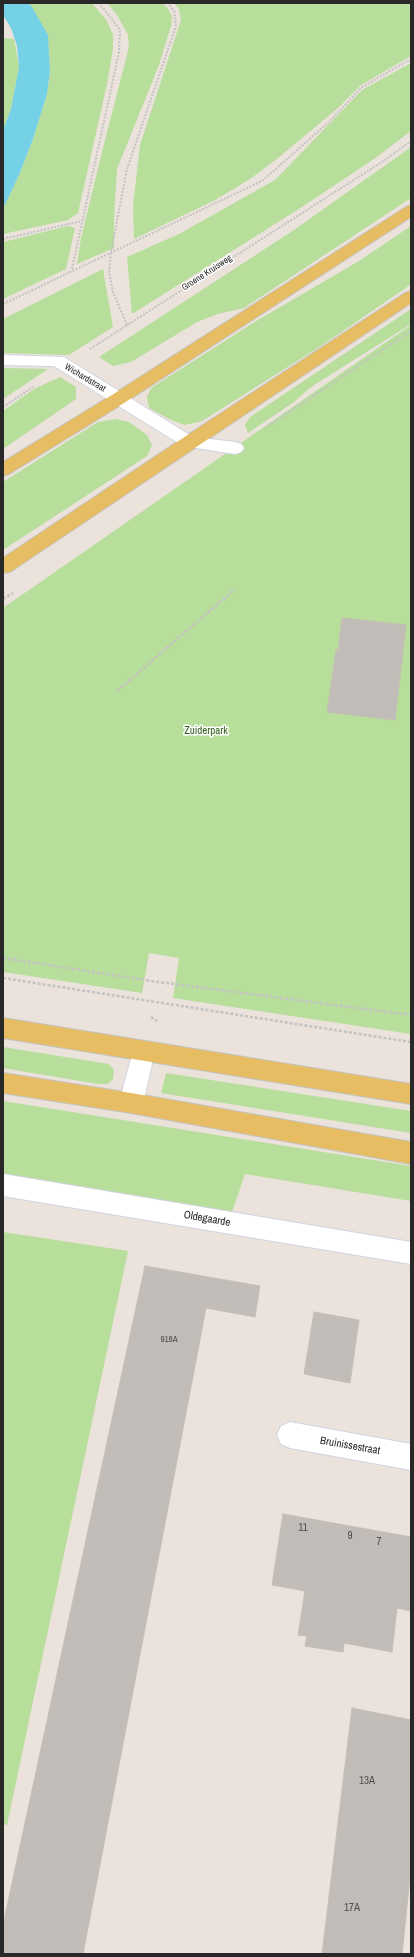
<!DOCTYPE html>
<style>
body{margin:0}
#map{position:relative;width:414px;height:1957px;overflow:hidden;background:#eae2db;font-family:"Archivo Narrow",sans-serif}
canvas{display:block}
.frame{position:absolute;inset:0;border:4px solid #282828;pointer-events:none}
</style>
<div id="map">
<canvas width="414" height="1957"></canvas>
<div class="frame"></div>
</div>
<script>
const ctx = document.querySelector('canvas').getContext('2d');
ctx.lineJoin = 'round';
function fill(path, color) { ctx.fillStyle = color; ctx.fill(path, 'evenodd'); }
const toPath = rows => new Path2D(rows.map(r => 'M' + r).join(''));
function stroke(path, color, width, dash) { ctx.strokeStyle = color; ctx.lineWidth = width; ctx.lineCap = dash ? 'butt' : 'round'; ctx.setLineDash(dash || []); ctx.stroke(path); }
function drawText(font, color, halo, rows, align = 'center') {
  ctx.font = font + ' "Archivo Narrow",sans-serif'; ctx.lineWidth = 3; ctx.setLineDash([]); ctx.textBaseline = 'middle'; ctx.strokeStyle = halo; ctx.fillStyle = color; for (const [text, x, y, turn = 0] of rows) {
    ctx.save(); ctx.translate(x, y); ctx.rotate((+turn || 0) * Math.PI / 180); ctx.textAlign = isNaN(turn) ? turn : align; if (halo) ctx.strokeText(text, 0, 0); ctx.fillText(text, 0, 0); ctx.restore();
  }
}
fill(toPath([
 [29,3,92,3,107,21,113,35,113,49,107,84,78,213,68,220,3,234,3,209,19,175,33,139,47,94,50,71,48,35],
 [107,3,162,3,167,7,172,16,171,26,159,65,117,169,114,219,114,248,77,264,81,238,103,148,129,47,128,35,117,15],
 [174,3,411,3,411,56,361,85,338,108,278,158,250,179,215,200,134,239,133,206,140,145,181,20,179,9],
 [3,38,14,39,19,67,11,109,3,130],
 [411,63,411,131,374,159,302,207,132,314,127,257,179,234,275,180,362,90],
 [411,147,411,198,244,308,218,314,197,322,131,362,113,366,99,357,294,230],
 [68,226,75,228,66,269,3,299,3,242],
 [411,226,411,284,400,292,321,346,202,421,185,425,171,420,149,408,147,397,151,388,253,323,359,261],
 [103,269,113,327,69,355,3,353,3,319],
 [411,309,411,324,311,387,294,402,248,433,245,425,250,417],
 [411,325,411,1034,173,998,179,958,149,953,142,993,3,972,3,608],
 [3,368,48,369,3,399],
 [60,377,76,387,76,399,3,449,3,411,34,389],
 [116,419,129,422,147,435,152,445,147,456,3,550,3,482,98,422],
 [3,1047,109,1064,114,1070,113,1079,108,1084,98,1084,3,1068],
 [166,1073,411,1111,411,1133,161,1093],
 [3,1101,411,1166,411,1201,245,1174,232,1212,3,1175],
 [3,1232,128,1251,7,1825,3,1824]
]), '#b7de9a');
fill(toPath([
 [3,3,29,3,32,7,48,35,50,71,47,94,33,139,19,175,3,209,3,130,11,109,19,67,17,46,11,28,3,15]
]), '#74d1e6');
const building = toPath([
 [342,618,406,625,395,720,327,712,336,650,338,650,342,618],
 [145,1266,260,1286,255,1317,206,1308,83,1954,3,1954,3,1925,145,1266],
 [314,1312,359,1320,350,1383,304,1374,314,1312],
 [283,1514,411,1537,411,1611,397,1608,392,1652,344,1643,343,1652,305,1646,307,1636,298,1635,305,1591,272,1585,283,1514],
 [352,1708,411,1720,411,1868,402,1954,322,1954,352,1708]
]);
fill(building, '#c2bcb8');
stroke(building, '#c5beb5', 1);
const minor = toPath([
 [3,355,64,357,193,437,235,442,241,444,244,448,241,452,235,454,183,446,54,366,3,365,3,355],
 [144,1041,152,1044,155,1051,143,1103,139,1110,131,1113,123,1110,119,1103,133,1051,136,1044,144,1041],
 [3,1174,411,1242,411,1264,3,1196,3,1174],
 [290,1422,411,1444,411,1470,290,1448,281,1444,277,1435,281,1426,290,1422]
]);
const major = toPath([
 [411,205,411,217,124,403,9,474,3,476,3,462,112,395,406,207,411,205],
 [411,291,411,303,10,572,3,573,3,558,183,438,405,293,411,291],
 [3,1018,411,1084,411,1104,3,1038,3,1018],
 [3,1073,131,1093,411,1142,411,1164,131,1113,3,1093,3,1073]
]);
stroke(minor, '#d0d5e1', 2);
stroke(major, '#c3c3c3', 2);
stroke(toPath([
 [3,239,82,221],
 [72,269,119,52,120,30,99,3],
 [3,304,262,181,329,122,362,87,411,59],
 [127,325,113,292,109,272,111,252,127,169,176,26,174,11,168,3],
 [90,349,388,158,411,141],
 [3,407,33,387],
 [268,426,411,331]
]), '#c3c3c3', 2, [2, 1.5]);
stroke(toPath([
 [3,599,13,593],
 [117,691,235,589],
 [3,958,158,982,411,1015],
 [3,978,411,1042],
 [151,1017,157,1021]
]), '#c3c3c3', 2.5, [3, 2]);
fill(minor, '#fff');
fill(major, '#e7bd63');
drawText('9px', '#282828', '#fff', [
 ["Groene Kruisweg",207,273,-33],
 ["Wichardstraat",85,378,31]
]);
drawText('9px', '#4e4d4c', null, [
 ["918A",169,1340]
]);
drawText('11px', '#31601e', '#fff', [
 ["Zuiderpark",206,731]
]);
drawText('11px', '#282828', '#fff', [
 ["Oldegaarde",207,1219,10],
 ["Bruinissestraat",350,1446,10]
]);
drawText('11px', '#4e4d4c', null, [
 ["11",303,1528],
 ["9",350,1536],
 ["7",379,1542],
 ["13A",367,1781],
 ["17A",352,1908]
]);
</script>
